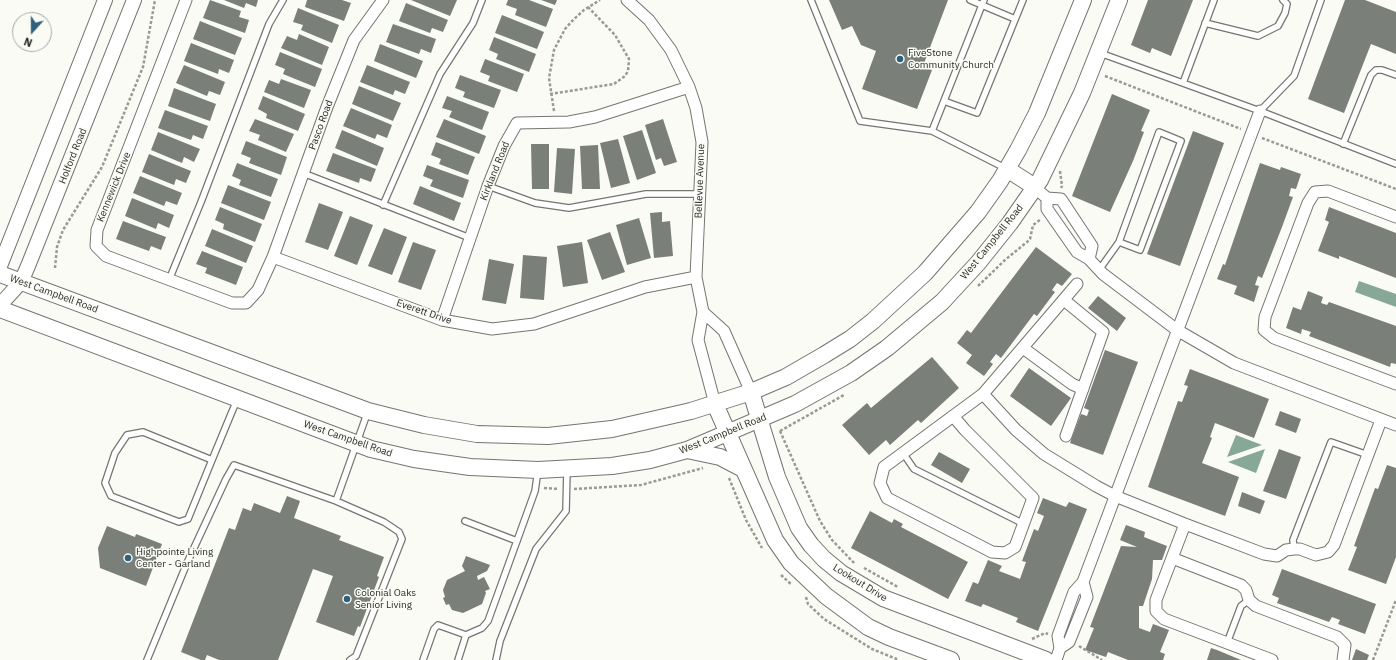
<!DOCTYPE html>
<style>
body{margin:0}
#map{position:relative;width:1396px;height:660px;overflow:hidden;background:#f9fbf4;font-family:"IBM Plex Sans",sans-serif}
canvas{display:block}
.north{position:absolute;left:12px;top:12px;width:40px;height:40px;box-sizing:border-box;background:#f9fbf4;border:1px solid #a6a8a2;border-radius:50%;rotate:201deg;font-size:11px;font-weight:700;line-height:16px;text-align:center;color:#2a2b28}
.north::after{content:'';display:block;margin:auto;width:14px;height:18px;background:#2e607d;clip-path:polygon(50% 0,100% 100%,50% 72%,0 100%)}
</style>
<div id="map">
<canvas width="1396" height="660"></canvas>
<div class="north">N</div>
</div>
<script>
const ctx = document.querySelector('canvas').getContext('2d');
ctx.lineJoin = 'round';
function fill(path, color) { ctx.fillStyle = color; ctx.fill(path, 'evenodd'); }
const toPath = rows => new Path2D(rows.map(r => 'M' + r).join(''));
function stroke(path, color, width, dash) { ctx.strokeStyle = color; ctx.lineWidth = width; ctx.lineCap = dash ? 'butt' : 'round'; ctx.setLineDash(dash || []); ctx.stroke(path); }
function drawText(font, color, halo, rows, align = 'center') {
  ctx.font = font + ' "IBM Plex Sans",sans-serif'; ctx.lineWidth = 3; ctx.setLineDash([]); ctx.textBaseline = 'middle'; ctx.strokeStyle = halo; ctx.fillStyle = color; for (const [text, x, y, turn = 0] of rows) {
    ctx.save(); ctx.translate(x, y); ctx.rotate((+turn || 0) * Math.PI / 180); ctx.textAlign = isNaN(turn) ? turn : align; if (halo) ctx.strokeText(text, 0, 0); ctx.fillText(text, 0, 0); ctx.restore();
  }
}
fill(toPath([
 [1359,281,1396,294,1396,307,1355,292],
 [1236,435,1262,445,1227,457],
 [1265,449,1256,473,1228,462]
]), '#87a899');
fill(toPath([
 [210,0,241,11,239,17,249,20,245,33,203,18],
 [224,0,258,0,256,7,246,3,244,8],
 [307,0,342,0,351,3,344,21,305,7],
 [411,0,457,0,450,16],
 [508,0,529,0,553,9,546,27,515,15,517,9,506,5],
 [541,0,557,0,555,5],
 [829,0,948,0,923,66,932,70,917,109,862,89,876,51,861,45,852,26,842,30],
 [1148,0,1193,0,1171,56,1152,48,1150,53,1131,45],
 [1345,0,1365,0,1396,12,1396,54,1371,44,1344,113,1308,99],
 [406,3,448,20,443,32,432,28,430,33,399,21],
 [298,8,339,25,332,43,301,30,303,25,293,22],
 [502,15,544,32,537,49,495,33],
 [200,21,242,38,235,55,193,39],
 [393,24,436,39,431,53,421,49,419,54,386,42],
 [299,34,329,47,322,65,281,48,287,36,297,40],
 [494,37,536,54,529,72,496,59,498,54,489,50],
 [191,43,234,60,229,73,219,69,218,74,184,61],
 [380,44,423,61,416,78,374,61],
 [280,52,322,69,315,87,283,74,285,69,275,65],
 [485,59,524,74,517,92,488,81,490,76,480,72],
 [184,65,225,82,220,95,209,91,207,96,176,83],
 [367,65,410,82,405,94,395,90,393,95,360,82],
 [460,75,501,90,494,108,463,97,465,92,455,88],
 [281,79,311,90,304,108,264,92,269,80,279,84],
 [359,86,401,103,393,121,352,104],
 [174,88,216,104,210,121,168,106],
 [1112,94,1150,110,1141,131,1144,132,1133,161,1110,212,1072,196],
 [263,96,305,114,298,131,266,118,267,114,258,109],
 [447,96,489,112,482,130,449,117,452,111,442,108],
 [351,108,392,125,387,138,377,134,375,139,343,126],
 [165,110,208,126,203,139,193,135,191,140,158,128],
 [255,119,294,134,286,152,258,140,260,135,249,131],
 [444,119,486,136,479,154,436,137],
 [663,119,677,162,664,166,661,158,656,160,645,125],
 [342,130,384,148,377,166,335,148],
 [642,130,656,173,637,180,623,136],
 [1193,131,1224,143,1180,266,1147,254],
 [158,132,200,149,194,162,184,157,182,163,151,150],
 [618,139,630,183,611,188,600,143],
 [246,141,287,157,281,175,249,163,251,158,241,154],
 [436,142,475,157,468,175,439,164,441,159,431,155],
 [531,144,549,144,549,189,532,189],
 [598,145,600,189,582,189,580,146],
 [557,148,575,149,572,194,554,192],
 [333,153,376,169,371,182,360,178,359,183,326,171],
 [149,154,191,171,186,183,176,179,174,185,142,172],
 [237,163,278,179,271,197,239,185,241,180,232,176],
 [1260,163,1280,170,1281,167,1301,174,1296,189,1291,188,1289,196,1293,197,1282,227,1262,278,1258,276,1255,285,1259,286,1254,302,1234,294,1237,286,1217,279,1223,264,1225,265],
 [427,165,469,180,463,198,430,186,433,180,423,176],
 [140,176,182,193,177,205,166,201,164,206,133,193],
 [228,185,271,202,264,220,221,203],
 [420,186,461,203,454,221,413,204],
 [132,198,174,215,169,228,158,223,156,229,125,216],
 [319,203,343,212,328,250,305,242],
 [220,207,262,224,255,242,223,229,224,224,215,220],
 [1329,207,1396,233,1396,278,1339,256,1339,259,1318,251,1329,222,1325,220],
 [662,212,662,222,670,221,673,256,654,258,650,213],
 [350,216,373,225,357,265,334,256],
 [639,218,651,258,627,265,616,225],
 [123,221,166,237,161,250,151,246,149,251,116,239],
 [384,228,407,237,392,275,368,266],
 [212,229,253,246,246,263,205,246],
 [610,232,625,272,602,280,587,240],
 [413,242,436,250,421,290,398,282],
 [582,242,588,283,563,287,557,246],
 [1036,247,1072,274,1062,286,1057,283,1052,290,1055,292,1037,316,1034,314,1001,358,996,354,990,362,993,364,984,376,966,363,972,355,957,343,967,330,971,333],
 [202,251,243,267,236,285,205,273,207,268,196,264],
 [523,255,547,257,544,300,520,298],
 [489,259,514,264,506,304,482,300],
 [1308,291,1323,297,1321,303,1327,305,1329,302,1396,326,1396,364,1391,363,1390,367,1309,336,1311,332,1302,329,1301,334,1286,328,1293,307,1301,310],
 [1098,296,1126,318,1117,331,1088,308],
 [1105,350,1138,362,1103,455,1070,443,1081,414,1087,416,1089,410,1084,408],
 [932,357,959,388,921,423,918,420,890,445,886,440,869,455,842,425,867,403,871,408],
 [1029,368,1071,398,1051,426,1010,396],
 [1190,369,1269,399,1254,438,1215,423,1210,437,1212,438,1202,463,1239,477,1225,516,1148,487,1178,401,1182,402,1188,386,1184,385],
 [1280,411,1301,419,1296,433,1275,425],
 [1279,449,1301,457,1286,499,1263,491],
 [939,452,970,469,962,483,931,465],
 [1387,465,1396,468,1396,557,1386,584,1348,570,1357,547,1354,546,1375,488,1378,489],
 [1242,492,1265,501,1260,514,1238,506],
 [287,496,300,501,294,518,341,536,339,540,384,557,377,576,379,577,360,627,358,626,354,636,316,622,333,576,313,569,278,660,219,660,207,655,205,660,201,660,181,652,229,528,235,530,243,508,251,511,254,503,280,513],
 [1043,498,1066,507,1069,502,1087,509,1038,631,1016,622,1018,618,983,604,981,607,965,601,973,582,978,584,988,560,1002,566,999,571,1020,579,1026,562,1022,561,1034,529,1038,531,1044,516,1037,513],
 [870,511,892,523,894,519,903,524,901,527,968,562,948,599,851,548],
 [1126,525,1145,532,1144,537,1167,546,1162,560,1153,560,1152,579,1143,606,1139,606,1139,628,1150,632,1153,624,1169,630,1160,652,1165,654,1163,660,1128,660,1108,652,1106,657,1085,650,1094,628,1090,627,1121,546,1137,547,1120,540],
 [107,526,135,537,136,534,162,544,146,586,100,568,98,548],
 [466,556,490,565,487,571,477,576,478,580,484,577,490,589,485,591,486,593,482,604,463,613,452,610,449,604,446,605,443,598,445,597,443,590,447,580,465,571,462,566],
 [1282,569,1376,604,1365,634,1338,624,1340,620,1332,617,1329,622,1277,603,1279,598,1272,595],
 [1211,648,1217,650,1241,660,1207,660],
 [1356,649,1369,655,1367,660,1352,660]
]), '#7a7f7a');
const service = toPath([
 [811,0,860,121,932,131,1007,169],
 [970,0,1015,19],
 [1205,23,1258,36,1278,26,1285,13,1287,4,1283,0],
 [1100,53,1260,111,1294,76,1321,0],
 [1183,83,1214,0],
 [944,101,977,113,1023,0],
 [1260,111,1396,164],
 [932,131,984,0],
 [1343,144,1371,75,1376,70,1382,70,1396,75],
 [303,173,470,238],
 [488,186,535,203,569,208,646,194,700,194],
 [383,205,440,74,473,23,482,0],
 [1099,270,1119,242,1159,132,1181,141,1140,250,1119,242],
 [169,280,201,202,269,24,283,0],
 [903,453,914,469,1024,524],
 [212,460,143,432,127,435,115,453,105,483,111,496,179,522,188,519,212,460,231,414,237,400],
 [336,501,368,411],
 [465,521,517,541],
 [1294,549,1293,540,1331,442,1368,455],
 [1227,643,1241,606,1249,600],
 [147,660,187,563,226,479,234,465,336,501,384,522,399,532,402,539,356,656,350,660],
 [423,660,434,629,438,625,466,635,482,628,488,621,535,491,538,470],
 [458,660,466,635],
 [496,660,500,641,536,549,566,511,567,469]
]);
const minor = toPath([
 [186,0,97,230,96,246,106,256,232,303,246,303,258,290,273,257,327,107,354,40,383,0],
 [627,0,649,20,671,50,689,87,696,108,702,142,696,277,703,312,698,340,715,404],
 [1041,193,1047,198,1061,199,1092,246,1089,259],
 [1047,198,1047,209,1077,252,1089,259,1103,274,1177,330,1234,363,1396,425],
 [1396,217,1328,191,1315,192,1308,203,1265,317,1264,330,1274,338,1396,384],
 [273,257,442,320,492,329,534,324,645,287,696,277],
 [1064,300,1103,332,1066,436],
 [703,312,724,331,751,392],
 [442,320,488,186,504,146,517,123,569,122,595,117,689,87],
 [1023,348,1072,384,1083,389],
 [983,394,1016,430,1044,454,1096,486,1115,496,1185,524,1264,554,1277,556,1286,550,1294,549,1300,549,1316,555,1328,552,1334,545,1381,420],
 [953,416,965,430,1033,498,1015,547,1005,553,992,552,887,498,880,483,884,467,903,453,983,394,1077,284],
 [1185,524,1156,600,1156,611,1164,619,1272,660],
 [1172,558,1241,585,1246,590,1249,600,1256,606,1337,637,1345,645,1343,660],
 [1060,648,1069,642,1087,597,1083,582],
 [1056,660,1060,648,1058,636,1074,592,1083,582,1260,111]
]);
const tertiary = toPath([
 [0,266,105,0],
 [0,305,21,282,28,266,134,0]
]);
const secondary = toPath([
 [1007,169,1035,187],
 [0,274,368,411,424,425,477,434,548,436,612,429,691,411,751,392,786,377,824,355,850,339,873,321,925,273,978,212,1000,181,1018,150,1037,113,1083,0],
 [0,309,371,449,414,459,470,467,538,470,612,466,650,460,687,450,795,404,851,373,887,348,942,302,978,263,1010,223,1040,180,1082,93,1119,0],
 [751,392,777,477,799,528,811,545,824,559,841,573,883,598,1046,660],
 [715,404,775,540,791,563,826,596,868,627,889,637,951,660],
 [687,450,720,457,743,469]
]);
stroke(service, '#747670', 8);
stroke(minor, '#747670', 13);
stroke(tertiary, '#747670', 16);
stroke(secondary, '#747670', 18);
stroke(toPath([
 [1105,76,1241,129],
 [550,94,614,84,625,76,628,71,629,59,615,35,588,7],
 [554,111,549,78,554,50,565,29,574,19,584,10,600,0],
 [1262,138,1396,189],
 [1060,171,1062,186,1061,188],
 [55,268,57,247,63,230,102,167,143,67,155,0],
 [978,286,1005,260,1027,242,1030,239,1033,225,1041,219],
 [780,431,844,395],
 [780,431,820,521,832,540,854,563],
 [729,478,746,520,762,548],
 [544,488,559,489],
 [574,489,641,485,703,468],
 [864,568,898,587],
 [781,575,792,585],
 [806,597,808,604,824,619,872,649,899,660],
 [1032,639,1045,633,1048,634],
 [1079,646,1102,660],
 [1373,660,1396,600]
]), '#989a95', 2.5, [3, 2]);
stroke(service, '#fff', 5.5);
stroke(minor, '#fff', 11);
stroke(tertiary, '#fff', 14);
stroke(secondary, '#fff', 16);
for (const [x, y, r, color] of [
 [900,59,4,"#2e607d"],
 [128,558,4,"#2e607d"],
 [347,599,4,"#2e607d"]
]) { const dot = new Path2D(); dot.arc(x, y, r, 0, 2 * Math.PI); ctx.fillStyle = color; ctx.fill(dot); stroke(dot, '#f9fbf4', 1.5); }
drawText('10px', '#2a2b28', '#f9fbf4', [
 ["FiveStone",908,53],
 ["Community Church",908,65],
 ["Highpointe Living",136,552],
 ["Center - Garland",136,564],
 ["Colonial Oaks",355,593],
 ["Senior Living",355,605]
], 'left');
drawText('10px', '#2a2b28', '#f9fbf4', [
 ["Pasco Road",321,125,-70],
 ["Holford Road",73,156,-68],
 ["Kirkland Road",495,171,-68],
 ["Bellevue Avenue",700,181,-88],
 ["Kennewick Drive",114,187,-68],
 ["West Campbell Road",992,242,-51],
 ["West Campbell Road",54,294,20],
 ["Everett Drive",424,312,19],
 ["West Campbell Road",723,434,-22],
 ["West Campbell Road",348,439,19],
 ["Lookout Drive",860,583,32]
]);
</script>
